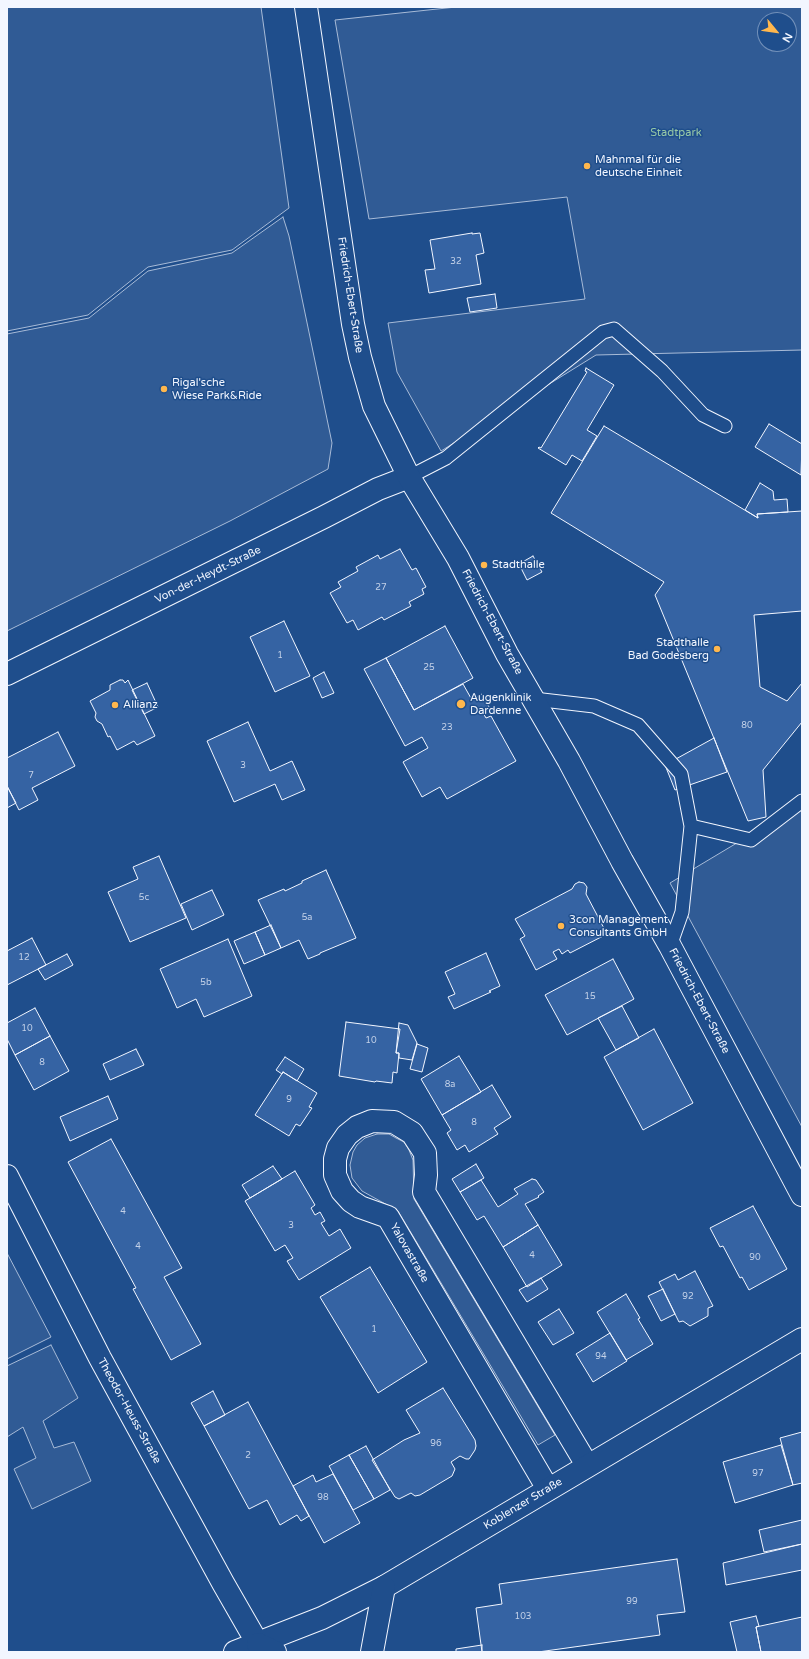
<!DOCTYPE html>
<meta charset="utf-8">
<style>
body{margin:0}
#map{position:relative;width:809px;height:1659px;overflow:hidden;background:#1f4e8c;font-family:"Varela Round",sans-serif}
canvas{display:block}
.frame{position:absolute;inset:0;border:8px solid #f2f6ff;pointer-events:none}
.north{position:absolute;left:757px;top:12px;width:40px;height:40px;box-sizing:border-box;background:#1f4e8c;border:1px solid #7391ba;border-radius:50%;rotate:119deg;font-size:11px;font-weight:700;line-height:16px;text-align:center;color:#f2f6ff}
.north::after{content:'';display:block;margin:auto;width:14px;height:18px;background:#ffb74d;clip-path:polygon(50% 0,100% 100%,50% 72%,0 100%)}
</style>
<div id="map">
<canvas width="809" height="1659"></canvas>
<div class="frame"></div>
<div class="north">N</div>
</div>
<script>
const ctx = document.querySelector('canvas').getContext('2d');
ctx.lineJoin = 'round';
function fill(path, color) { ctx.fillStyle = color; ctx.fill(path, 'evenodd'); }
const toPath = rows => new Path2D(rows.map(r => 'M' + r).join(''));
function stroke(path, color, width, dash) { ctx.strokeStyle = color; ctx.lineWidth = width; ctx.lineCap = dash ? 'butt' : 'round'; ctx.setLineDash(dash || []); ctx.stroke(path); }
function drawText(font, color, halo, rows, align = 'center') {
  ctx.font = font + ' "Varela Round",sans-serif'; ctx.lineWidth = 3; ctx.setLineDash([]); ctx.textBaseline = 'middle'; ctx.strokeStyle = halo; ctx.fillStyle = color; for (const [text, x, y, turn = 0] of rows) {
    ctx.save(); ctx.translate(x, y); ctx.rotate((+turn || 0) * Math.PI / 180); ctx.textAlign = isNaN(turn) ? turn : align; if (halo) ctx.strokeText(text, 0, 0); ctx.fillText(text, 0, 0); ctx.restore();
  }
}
const built = toPath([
 [7,7,261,7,289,208,232,250,148,267,88,315,7,331,7,7],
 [456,7,802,7,802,350,596,355,441,451,397,372,388,323,585,299,567,197,369,219,335,20,456,7],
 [765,20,789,20,789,44,765,44,765,20],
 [283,217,289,236,332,443,328,469,230,521,7,631,7,334,89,318,148,271,232,253,283,217],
 [802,804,802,1127,670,883,802,804],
 [377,1134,389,1134,396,1138,404,1142,409,1150,413,1160,414,1199,555,1435,538,1445,398,1211,362,1191,352,1178,350,1165,353,1152,357,1145,365,1138,377,1134],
 [7,1253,51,1337,7,1359,7,1253],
 [51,1345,78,1398,43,1421,54,1448,74,1442,91,1481,32,1509,14,1469,36,1458,23,1427,7,1437,7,1366,51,1345]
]);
fill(built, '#305b95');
stroke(built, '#a8bbd7', 1);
const building = toPath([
 [472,233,472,234,480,233,484,253,476,255,481,284,429,293,425,270,435,269,430,240,472,233],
 [495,294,497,308,470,312,467,298,495,294],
 [586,368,614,385,587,430,597,436,582,461,572,455,566,465,538,448,539,447,541,448,587,372,585,371,586,368],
 [769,424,802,444,801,475,755,447,769,424],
 [604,426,758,518,757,514,802,511,802,611,754,615,760,687,787,701,802,683,802,722,763,770,766,817,748,821,655,595,664,582,551,513,604,426],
 [760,483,773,491,774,500,787,499,788,512,757,514,758,518,745,510,760,483],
 [400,549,412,570,416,568,426,587,422,589,424,594,409,602,411,606,384,620,382,617,358,630,353,620,347,623,330,593,341,587,338,582,358,571,356,567,378,555,380,559,400,549],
 [533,556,542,572,527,580,519,564,533,556],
 [284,621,310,676,275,692,250,637,284,621],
 [445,626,473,678,414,710,386,658,445,626],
 [386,658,414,710,463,684,472,700,482,694,489,707,482,711,486,718,491,716,516,761,447,799,440,787,422,797,403,762,428,748,422,737,405,746,364,669,386,658],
 [324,672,334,693,322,698,313,678,324,672],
 [120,680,123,680,125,683,128,680,155,736,137,745,134,741,117,750,110,736,108,737,102,724,97,721,95,717,96,713,90,701,110,690,110,685,120,680],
 [147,683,158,707,144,714,132,690,147,683],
 [248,722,270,771,292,761,305,790,282,800,275,784,234,802,207,741,248,722],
 [58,732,75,766,32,788,38,800,19,810,7,786,7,758,58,732],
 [714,738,727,772,675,790,665,765,714,738],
 [7,786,16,803,7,808,7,786],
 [159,856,186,918,130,942,108,892,138,879,133,867,159,856],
 [326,870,356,938,320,953,320,954,308,959,299,940,281,948,258,900,284,889,285,891,302,883,302,881,326,870],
 [579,882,584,883,587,887,586,894,607,934,570,953,568,950,562,954,559,949,553,952,557,959,536,970,520,939,525,936,515,919,572,889,575,884,579,882],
 [212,890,224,915,192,930,181,904,212,890],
 [271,925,281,948,265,955,255,932,271,925],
 [255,932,265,955,244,964,234,941,255,932],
 [32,938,46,965,7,985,7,951,32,938],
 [228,939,252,996,204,1017,196,999,177,1008,160,969,228,939],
 [486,953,500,986,489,991,491,992,454,1009,448,997,455,994,445,972,486,953],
 [67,954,73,965,45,980,38,969,67,954],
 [613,959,634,999,567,1035,545,995,613,959],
 [622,1006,639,1038,616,1050,598,1018,622,1006],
 [35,1008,50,1036,15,1055,7,1039,7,1023,35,1008],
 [346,1022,400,1029,396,1053,399,1053,397,1073,393,1072,392,1083,376,1081,375,1082,339,1076,346,1022],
 [399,1023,408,1025,417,1043,412,1060,399,1058,399,1053,396,1053,399,1023],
 [654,1029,693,1103,643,1130,604,1057,654,1029],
 [50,1036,69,1071,34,1090,15,1055,50,1036],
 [417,1044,428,1048,422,1072,410,1069,417,1044],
 [136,1049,144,1065,110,1080,103,1064,136,1049],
 [459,1056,481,1092,442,1115,421,1079,459,1056],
 [285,1057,304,1069,297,1081,283,1072,282,1074,276,1070,285,1057],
 [283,1072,317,1093,309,1107,312,1108,300,1126,296,1124,289,1136,255,1115,283,1072],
 [492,1085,511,1117,494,1128,498,1134,469,1152,465,1145,457,1150,447,1133,451,1130,442,1115,492,1085],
 [108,1096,118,1119,70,1141,60,1117,108,1096],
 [111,1139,182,1268,164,1277,201,1344,171,1360,133,1289,136,1288,68,1162,111,1139],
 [476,1164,484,1178,460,1192,452,1179,476,1164],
 [273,1166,282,1179,250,1198,242,1185,273,1166],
 [295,1171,315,1205,311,1208,315,1215,320,1212,325,1221,321,1223,329,1236,340,1229,351,1248,299,1280,287,1261,293,1258,285,1245,275,1251,245,1201,295,1171],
 [532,1179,536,1180,544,1192,538,1196,539,1197,525,1204,538,1225,503,1247,484,1216,477,1220,460,1192,481,1180,498,1207,518,1194,514,1189,532,1179],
 [753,1206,787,1269,749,1290,742,1277,740,1278,723,1246,720,1247,710,1228,753,1206],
 [538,1225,562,1265,527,1287,503,1247,538,1225],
 [370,1267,427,1362,378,1393,320,1297,370,1267],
 [695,1271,713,1306,708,1308,708,1316,690,1326,683,1321,679,1322,659,1282,675,1274,678,1280,695,1271],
 [541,1278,548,1289,527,1302,519,1290,541,1278],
 [663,1289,675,1314,661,1321,648,1296,663,1289],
 [626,1294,640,1318,638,1319,653,1344,626,1360,597,1312,626,1294],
 [559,1309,574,1333,553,1345,538,1322,559,1309],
 [610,1333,627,1361,593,1382,576,1354,610,1333],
 [443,1388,475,1440,476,1446,475,1450,469,1459,466,1459,460,1456,451,1462,455,1469,452,1476,420,1495,415,1496,411,1493,399,1499,395,1497,372,1460,404,1440,420,1433,406,1410,443,1388],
 [213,1391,225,1415,204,1426,191,1403,213,1391],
 [248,1402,309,1516,301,1521,297,1515,280,1525,267,1500,249,1509,204,1426,248,1402],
 [802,1432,802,1483,793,1485,780,1438,802,1432],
 [781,1445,793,1485,735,1503,723,1462,781,1445],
 [366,1446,390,1490,374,1499,349,1455,366,1446],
 [349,1455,374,1499,353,1510,329,1466,349,1455],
 [333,1474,360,1523,324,1543,293,1486,313,1475,316,1482,333,1474],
 [802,1520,802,1544,764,1552,759,1530,802,1520],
 [802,1544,802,1570,726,1585,723,1563,802,1544],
 [677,1559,685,1612,657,1615,660,1635,538,1652,482,1652,476,1608,502,1604,499,1584,677,1559],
 [756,1616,759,1626,756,1627,761,1652,737,1652,730,1622,756,1616],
 [802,1617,802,1652,761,1652,756,1627,802,1617],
 [482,1645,482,1652,456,1652,456,1649,482,1645]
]);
fill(building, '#3563a3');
stroke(building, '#f2f6ff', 1);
const lane = toPath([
 [409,477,446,458,603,332,614,329,662,371,703,415,725,426],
 [534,699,594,706,638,725,681,774,691,826,682,912,670,946],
 [691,826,751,840,802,801]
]);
const street = toPath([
 [7,674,324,517,378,489,409,477],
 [548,1489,388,1217,360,1207,351,1201,342,1191,335,1175,335,1159,338,1148,347,1135,357,1127,372,1121,394,1122,412,1133,425,1153,426,1175,424,1192,587,1465]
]);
const secondary = toPath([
 [306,7,353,324,360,357,374,406,409,477,458,558,507,654,569,761,622,861,670,946,802,1195],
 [7,1176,100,1358,223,1583,258,1644,265,1652],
 [235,1652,322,1618,384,1587,802,1339]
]);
const primary = toPath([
 [258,1644,275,1652],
 [372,1652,384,1587]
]);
stroke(lane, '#f2f6ff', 15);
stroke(street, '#f2f6ff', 24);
stroke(secondary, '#f2f6ff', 24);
stroke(primary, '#f2f6ff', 24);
stroke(lane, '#1f4e8c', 13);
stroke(street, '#1f4e8c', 22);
stroke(secondary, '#1f4e8c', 22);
stroke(primary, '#1f4e8c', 22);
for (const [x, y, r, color] of [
 [587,166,4,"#ffb74d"],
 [164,389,4,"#ffb74d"],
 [484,565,4,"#ffb74d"],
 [717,649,4,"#ffb74d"],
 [461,704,5,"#ffb74d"],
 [115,705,4,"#ffb74d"],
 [561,926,4,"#ffb74d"]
]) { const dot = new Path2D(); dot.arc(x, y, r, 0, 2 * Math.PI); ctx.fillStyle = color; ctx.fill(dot); stroke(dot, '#1f4e8c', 1.5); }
drawText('9px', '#c3d1e8', null, [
 ["32",456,262],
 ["27",381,588],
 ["1",280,656],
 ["25",429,668],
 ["80",747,726],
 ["23",447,728],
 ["3",243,766],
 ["7",31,776],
 ["5c",144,898],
 ["5a",307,918],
 ["12",24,958],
 ["5b",206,983],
 ["15",590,997],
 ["10",27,1029],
 ["10",371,1041],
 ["8",42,1063],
 ["8a",450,1085],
 ["9",289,1100],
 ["8",474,1123],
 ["4",123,1212],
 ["3",291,1226],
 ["4",138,1247],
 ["4",532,1256],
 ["90",755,1258],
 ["92",688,1297],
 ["1",374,1330],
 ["94",601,1357],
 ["96",436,1444],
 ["2",248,1456],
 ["97",758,1474],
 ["98",323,1498],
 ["99",632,1602],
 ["103",523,1617]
]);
drawText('11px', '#97c8a6', '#1f4e8c', [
 ["Stadtpark",676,133]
]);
drawText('11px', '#f2f6ff', '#1f4e8c', [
 ["Mahnmal für die",595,160],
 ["deutsche Einheit",595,173],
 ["Rigal'sche",172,383],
 ["Wiese Park&Ride",172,396],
 ["Stadthalle",492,565],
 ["Stadthalle",709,643,"right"],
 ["Bad Godesberg",709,656,"right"],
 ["Augenklinik",470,698],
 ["Dardenne",470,711],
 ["Allianz",123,705],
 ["3con Management",569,920],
 ["Consultants GmbH",569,933]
], 'left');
drawText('11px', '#f2f6ff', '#1f4e8c', [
 ["Friedrich-Ebert-Straße",350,295,81],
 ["Von-der-Heydt-Straße",208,575,-26],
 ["Friedrich-Ebert-Straße",492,622,62],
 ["Friedrich-Ebert-Straße",699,1001,62],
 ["Yalovastraße",409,1253,60],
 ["Theodor-Heuss-Straße",129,1411,61],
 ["Koblenzer Straße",523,1504,-31]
]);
</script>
